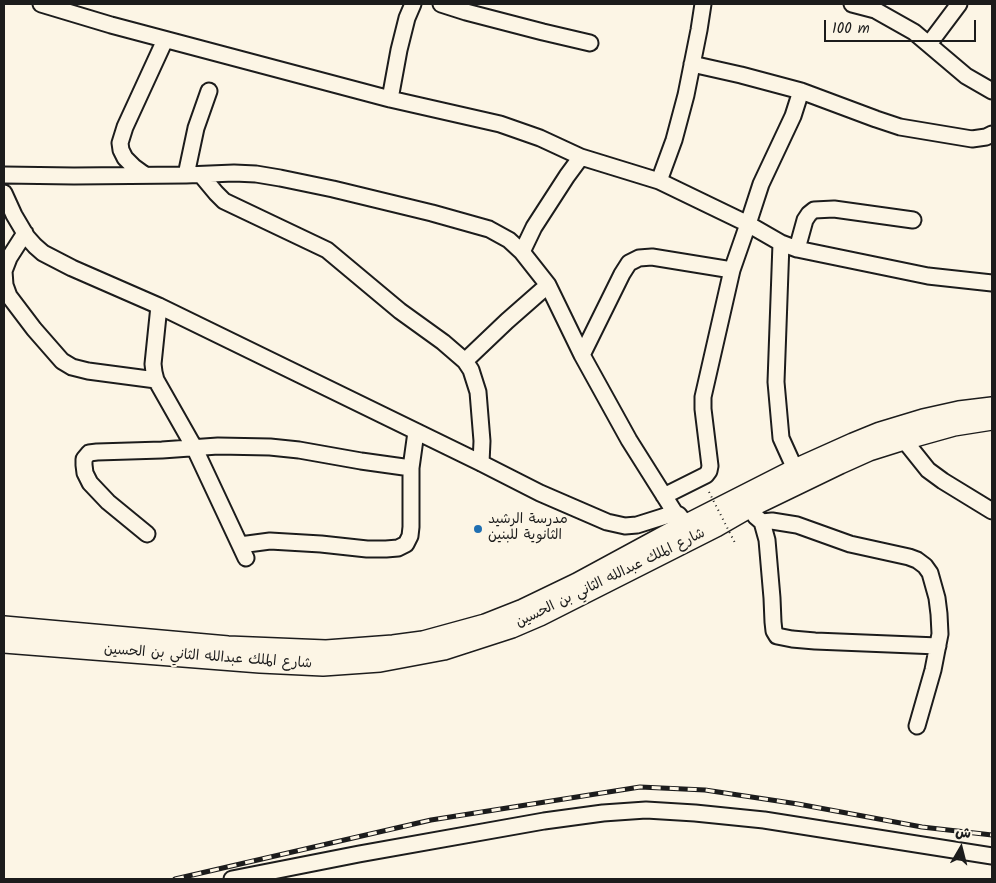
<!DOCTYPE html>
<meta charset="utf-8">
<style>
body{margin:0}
#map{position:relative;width:996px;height:883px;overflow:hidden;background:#fcf5e5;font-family:Kalam,"Playpen Sans Arabic",sans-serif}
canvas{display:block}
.frame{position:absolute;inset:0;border:5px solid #1c1c1c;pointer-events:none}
.north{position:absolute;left:936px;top:823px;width:50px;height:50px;-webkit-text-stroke:4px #fcf5e5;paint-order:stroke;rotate:8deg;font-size:14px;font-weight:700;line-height:20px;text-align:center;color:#1c1c1c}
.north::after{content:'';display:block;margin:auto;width:18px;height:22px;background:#1c1c1c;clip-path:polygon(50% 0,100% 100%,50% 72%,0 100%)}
.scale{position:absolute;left:824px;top:20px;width:152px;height:22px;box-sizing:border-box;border:2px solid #1c1c1c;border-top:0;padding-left:6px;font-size:15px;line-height:18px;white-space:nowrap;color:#1c1c1c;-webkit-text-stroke:4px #fcf5e5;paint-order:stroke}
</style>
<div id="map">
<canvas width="996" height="883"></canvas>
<div class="frame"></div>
<div class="north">ش</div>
<div class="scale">100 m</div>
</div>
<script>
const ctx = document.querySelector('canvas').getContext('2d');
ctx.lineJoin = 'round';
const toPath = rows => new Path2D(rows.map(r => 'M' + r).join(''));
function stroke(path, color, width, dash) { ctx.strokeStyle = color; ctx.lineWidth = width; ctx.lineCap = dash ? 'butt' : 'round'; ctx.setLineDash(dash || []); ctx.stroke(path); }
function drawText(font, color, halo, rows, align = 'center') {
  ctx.font = font + ' Kalam,"Playpen Sans Arabic",sans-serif'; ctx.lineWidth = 4; ctx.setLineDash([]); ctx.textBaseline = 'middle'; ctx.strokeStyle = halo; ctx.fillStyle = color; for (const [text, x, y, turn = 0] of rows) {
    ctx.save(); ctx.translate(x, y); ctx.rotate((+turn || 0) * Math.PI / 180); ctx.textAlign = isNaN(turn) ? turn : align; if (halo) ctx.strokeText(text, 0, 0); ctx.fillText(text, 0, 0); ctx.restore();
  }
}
const minor = toPath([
 [41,4,111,25,390,99,500,124,540,138,581,157,659,181,748,224,781,243,797,249,928,276,992,283],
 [441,4,466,12,543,32,590,43],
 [852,4,875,10,914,32,966,76,992,91],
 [929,44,959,4],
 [692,64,741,75,801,91,876,119,900,127,972,139,986,137,992,134],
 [390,99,399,50,407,18,413,4],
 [4,175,74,176,186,175,234,173,256,174,280,178,333,189,432,213,489,229,509,240,522,252,548,285,582,355,629,440,675,513,679,515,686,524],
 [145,175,134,167,125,158,121,150,120,143,125,127,165,40],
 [186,175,196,128,209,91],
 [201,175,216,193,224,201,327,250,400,311,443,342,465,361,471,370,478,392,482,441,481,463],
 [659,181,674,140,686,95,699,30,703,4],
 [4,193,14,215,27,237,35,246,43,253,72,268,159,306,481,463,540,493,607,522,625,526,637,525,675,513],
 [25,233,9,258,4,271,5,285,9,296,34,329,62,361,72,367,88,371,156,380],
 [781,243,776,382,781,438,795,469],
 [797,249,805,220,809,214,814,210,834,209,913,220],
 [522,252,534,227,567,176,581,157],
 [159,306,153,364,154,372,156,380,194,447,246,558],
 [582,355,622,274,629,263,639,258,652,257,732,270],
 [465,361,507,321,548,285],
 [904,440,928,470,943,481,992,511],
 [664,496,706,475,709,471,710,466,703,409,703,397,732,270,748,224,761,184,793,116,801,91],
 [755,516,762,522,767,540,772,598,773,622,774,631,777,636,792,639,815,641,938,646],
 [762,522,772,521,797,525,850,544,909,557,917,560,925,566,930,573,937,598,939,614,940,634,933,670,917,726],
 [147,534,108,502,90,483,85,473,84,465,84,459,89,453,97,452,162,450,218,446,270,447,299,450,361,461,411,468],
 [240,545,270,541,321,544,367,549,386,549,398,548,406,544,410,536,411,527,411,468,416,432],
 [232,879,359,854,544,821,603,813,646,810,695,813,764,820,992,856]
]);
const major = toPath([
 [4,626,228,646,326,650,393,645,423,641,485,624,523,609,577,583,673,531,795,469,853,443,880,432,923,419,959,411,992,407],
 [4,643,260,663,323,666,380,662,444,650,512,628,540,616,716,527,749,508,840,464,869,451,904,440,954,426,992,420]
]);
stroke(minor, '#1c1c1c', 19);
stroke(major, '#1c1c1c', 22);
stroke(minor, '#fcf5e5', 15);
stroke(major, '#fcf5e5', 19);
const rail = toPath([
 [175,879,431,820,640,787,705,790,798,804,922,827,992,835]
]);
stroke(rail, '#1c1c1c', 5);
stroke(rail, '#fcf5e5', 3, [9]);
stroke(toPath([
 [709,492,735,543]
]), '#1c1c1c', 2, [1, 4]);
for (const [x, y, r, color] of [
 [478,529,5,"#1f6fb2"]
]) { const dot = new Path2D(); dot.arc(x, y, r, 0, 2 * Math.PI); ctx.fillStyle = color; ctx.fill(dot); stroke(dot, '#fcf5e5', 2); }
drawText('14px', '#1c1c1c', '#fcf5e5', [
 ["مدرسة الرشيد",488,521],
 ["الثانوية للبنين",488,537]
], 'left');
drawText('14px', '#1c1c1c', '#fcf5e5', [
 ["شارع الملك عبدالله الثاني بن الحسين",611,579,-26],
 ["شارع الملك عبدالله الثاني بن الحسين",208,658,4]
]);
</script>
